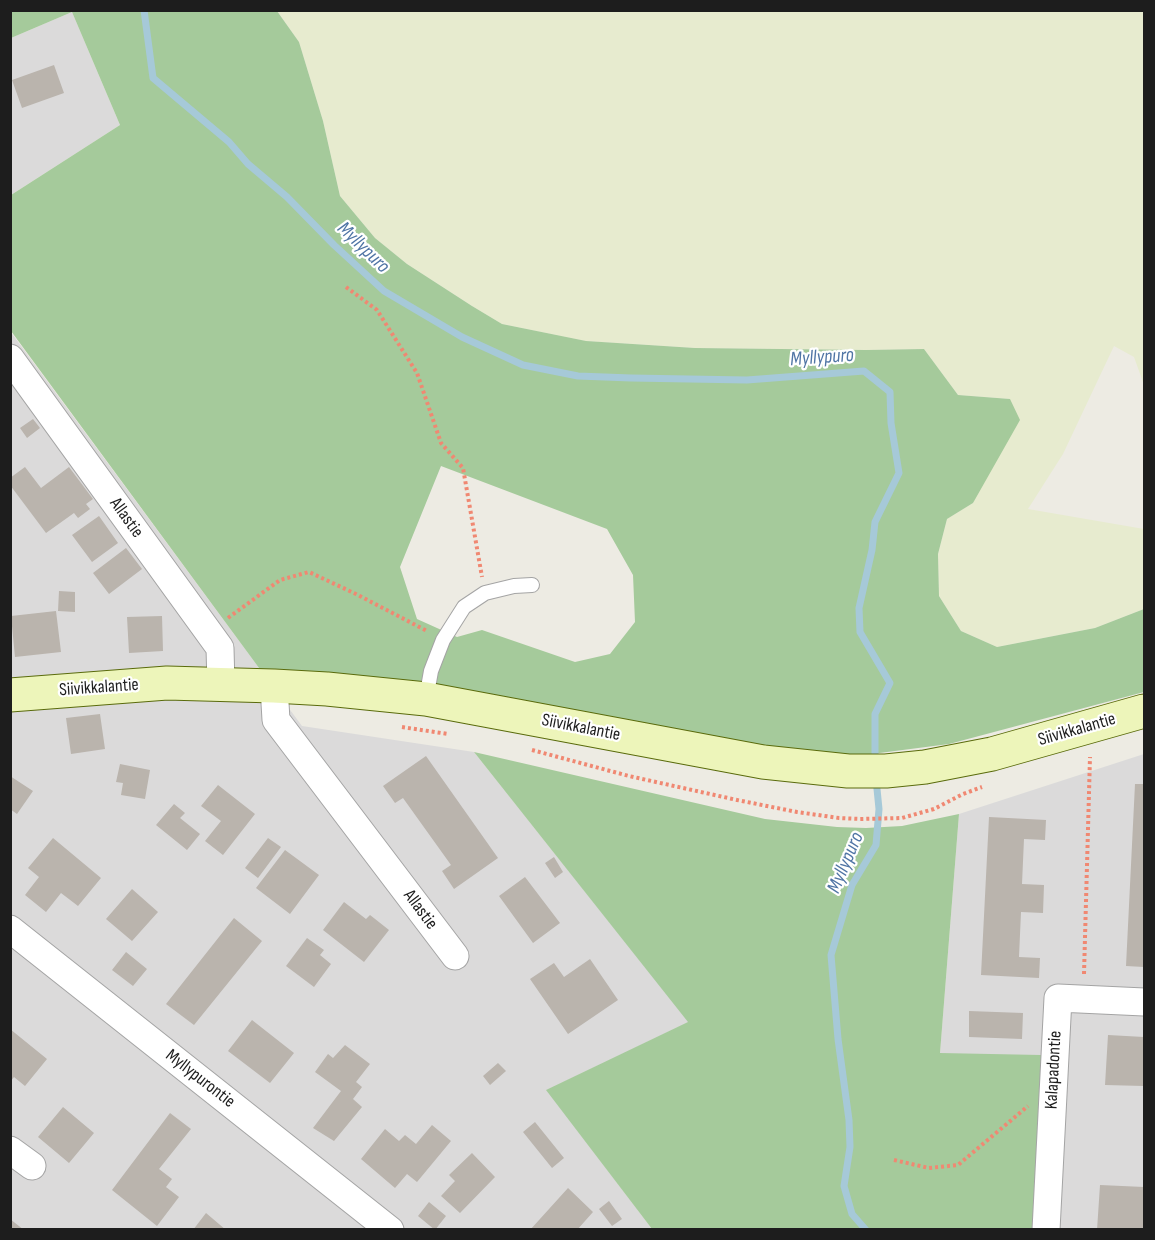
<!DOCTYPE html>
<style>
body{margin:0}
#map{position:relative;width:1155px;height:1240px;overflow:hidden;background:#edebe3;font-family:"Sofia Sans Condensed",sans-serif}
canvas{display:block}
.frame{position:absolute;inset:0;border:12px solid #1d1d1d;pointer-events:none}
</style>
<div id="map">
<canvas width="1155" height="1240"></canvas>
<div class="frame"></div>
</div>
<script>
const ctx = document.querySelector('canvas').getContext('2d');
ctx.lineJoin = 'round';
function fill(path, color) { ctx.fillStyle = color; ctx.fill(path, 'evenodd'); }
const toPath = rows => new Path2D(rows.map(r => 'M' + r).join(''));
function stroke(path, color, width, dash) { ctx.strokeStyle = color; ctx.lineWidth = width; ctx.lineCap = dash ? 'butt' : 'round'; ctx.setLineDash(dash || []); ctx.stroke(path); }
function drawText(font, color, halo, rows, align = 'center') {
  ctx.font = font + ' "Sofia Sans Condensed",sans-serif'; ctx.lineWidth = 4.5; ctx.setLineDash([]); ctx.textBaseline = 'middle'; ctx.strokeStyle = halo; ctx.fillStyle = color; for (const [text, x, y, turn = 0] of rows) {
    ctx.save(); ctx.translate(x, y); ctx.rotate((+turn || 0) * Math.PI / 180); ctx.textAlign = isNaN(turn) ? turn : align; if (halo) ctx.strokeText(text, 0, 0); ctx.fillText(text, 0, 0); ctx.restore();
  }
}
fill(toPath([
 [72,12,120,125,11,195,11,38],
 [10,331,302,726,474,752,689,1022,547,1090,652,1229,11,1229],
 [1144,754,1144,1229,1035,1229,940,1053,959,814]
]), '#dbdada');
fill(toPath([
 [277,11,1144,11,1144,385,1134,357,1114,346,1063,454,1028,509,1144,529,1144,609,1095,628,997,647,961,631,939,596,938,554,947,519,973,503,1010,399,958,395,924,349,866,350,695,348,585,341,502,324,472,306,407,264,375,238,340,196,323,121,299,42]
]), '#e7ebcf');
fill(toPath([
 [11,11,277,11,299,42,323,121,340,196,375,238,407,264,472,306,502,324,586,341,695,348,866,350,924,349,958,395,1010,399,1020,420,973,503,947,519,938,554,939,596,961,631,997,647,1095,628,1144,609,1144,692,949,744,864,755,763,749,262,672,11,331,11,195,120,125,72,12,11,38],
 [441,466,607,529,633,575,635,622,610,654,575,662,482,630,457,637,417,619,400,567],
 [474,752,765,819,837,827,866,828,902,826,959,814,940,1053,1041,1055,1035,1229,652,1229,546,1090,688,1022]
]), '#a5ca9b');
stroke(toPath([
 [144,10,153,78,229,142,248,164,287,197,334,245,384,291,462,337,523,365,578,376,631,378,747,380,864,371,890,392,891,423,899,473,875,522,872,550,859,608,860,632,890,683,875,714,875,762],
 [866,1230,852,1214,844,1186,850,1147,849,1120,838,1039,831,955,852,885,876,845,879,809,876,779]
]), '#a6c9d8', 7);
fill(toPath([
 [54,65,64,93,22,108,12,80],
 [33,419,40,428,27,438,20,428],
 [25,467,41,488,69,467,93,499,86,504,90,509,78,518,74,513,46,533,10,485,10,478],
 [99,516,118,543,92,562,72,535],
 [126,548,142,569,109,594,93,573],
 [59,591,75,592,75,612,58,611],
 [56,611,61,652,15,657,11,616],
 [162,616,163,651,129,653,127,617],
 [100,714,105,749,71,754,66,718],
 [426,756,498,858,454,889,442,871,451,865,403,798,395,803,383,786],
 [120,764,150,770,145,799,121,795,123,783,116,782],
 [10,776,33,791,17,814,10,809],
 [1135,784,1144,784,1144,967,1126,966],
 [218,785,255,814,223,855,205,841,221,821,201,806],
 [174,804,185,813,180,818,200,834,187,850,156,825],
 [989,817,1046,820,1045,840,1024,839,1022,884,1044,885,1043,913,1021,912,1019,957,1040,958,1039,978,981,975],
 [53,838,101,878,78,906,61,893,46,912,25,895,39,877,28,868],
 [268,838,281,847,258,878,245,868],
 [285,850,319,875,290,914,256,888],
 [554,857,563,872,555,878,545,863],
 [525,877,560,923,533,943,499,896],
 [132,889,158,912,132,941,106,919],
 [344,902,366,919,370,915,389,930,364,962,323,930],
 [234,918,262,941,194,1025,166,1004],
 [307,938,324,950,320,955,331,964,314,987,286,966],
 [126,952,147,969,133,986,112,970],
 [590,959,618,1000,568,1034,530,979,554,963,564,977],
 [969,1011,1023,1013,1022,1039,969,1037],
 [252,1020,294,1053,270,1083,228,1051],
 [10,1029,47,1059,25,1086,14,1077,10,1082],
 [1108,1035,1144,1037,1144,1086,1105,1085],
 [345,1045,370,1064,356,1082,362,1087,353,1099,362,1107,334,1141,313,1128,341,1091,315,1072,328,1054,333,1058],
 [498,1063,506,1071,490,1085,483,1076],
 [63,1107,94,1133,69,1163,38,1137],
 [170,1113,191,1129,159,1169,172,1179,166,1187,179,1197,157,1226,112,1190],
 [535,1122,564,1158,552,1168,523,1132],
 [432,1125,451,1141,417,1182,407,1174,395,1188,361,1159,385,1129,399,1141,405,1135,416,1144],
 [472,1153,495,1177,460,1213,441,1196,455,1181,449,1175],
 [1100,1185,1144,1187,1143,1230,1097,1230],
 [568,1188,593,1212,577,1230,530,1230],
 [609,1201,622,1219,612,1226,599,1209],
 [429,1202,446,1216,435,1230,418,1216],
 [206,1213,226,1230,193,1230],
 [10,1219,24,1230,10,1230]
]), '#bab4ad');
const service = toPath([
 [426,699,431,671,443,640,464,607,485,593,514,586,532,585]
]);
const minor = toPath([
 [10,358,220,648,221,685],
 [274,686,276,720,455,956],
 [10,929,390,1230],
 [10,1150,32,1166],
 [1046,1230,1058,998,1144,1002]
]);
const secondary = toPath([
 [10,695,167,683,274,686,327,689,426,699,763,762,848,771,886,771,925,767,992,754,1144,711]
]);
stroke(service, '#a4a4a4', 16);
stroke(minor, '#a4a4a4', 29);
stroke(secondary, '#5a6b0c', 35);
stroke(toPath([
 [346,287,377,310,417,373,441,443,463,468,482,577],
 [228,618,280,580,309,572,356,594,427,631],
 [402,727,448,734],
 [532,750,629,776,737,800,797,812,839,818,860,819,902,818,934,809,963,794,982,787],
 [1084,974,1090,757],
 [894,1160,929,1168,958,1165,1028,1106]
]), '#f08872', 4, [3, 3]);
stroke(service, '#fff', 14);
stroke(minor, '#fff', 27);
stroke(secondary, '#edf5ba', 33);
drawText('18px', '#1d1d1d', '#fff', [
 ["Allastie",126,518,54],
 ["Siivikkalantie",99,688,-4],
 ["Siivikkalantie",581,728,11],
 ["Siivikkalantie",1077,730,-16],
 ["Allastie",420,910,53],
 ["Kalapadontie",1054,1070,-87],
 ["Myllypurontie",200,1079,38]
]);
drawText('italic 20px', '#5075a5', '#fff', [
 ["Myllypuro",363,248,44],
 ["Myllypuro",822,358,-4],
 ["Myllypuro",846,863,-67]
]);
</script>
